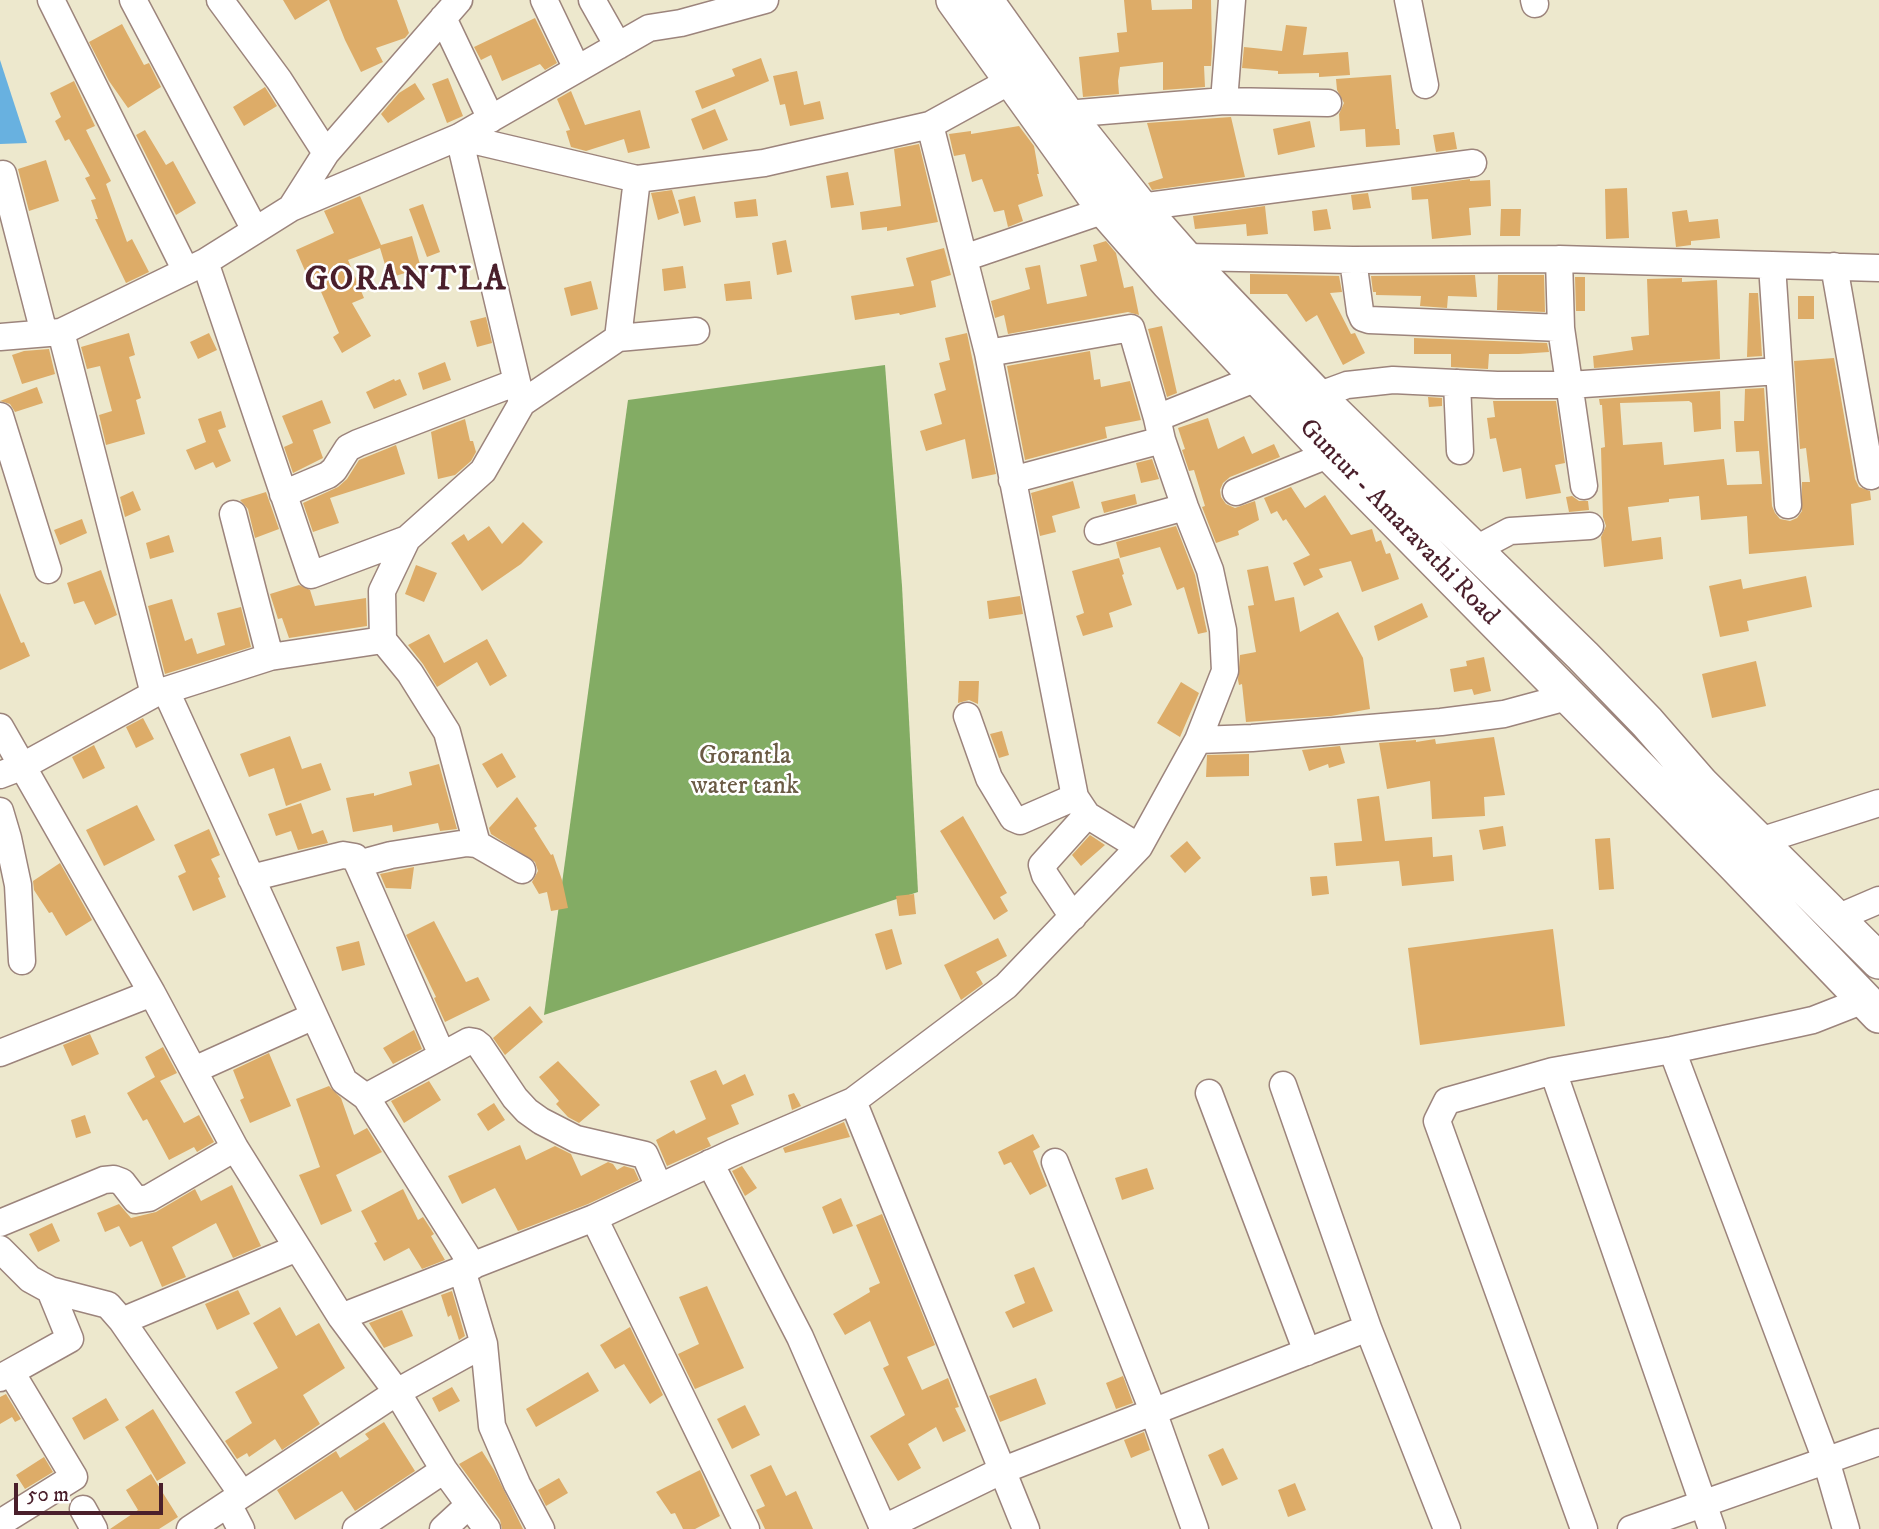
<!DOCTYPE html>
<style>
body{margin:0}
#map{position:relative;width:1879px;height:1529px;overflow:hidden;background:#ede8cd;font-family:"IM FELL DW Pica",serif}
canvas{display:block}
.scale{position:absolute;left:14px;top:1483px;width:149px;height:32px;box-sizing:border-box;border:4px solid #4a1f2b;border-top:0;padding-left:9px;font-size:21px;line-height:24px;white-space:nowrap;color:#4a1f2b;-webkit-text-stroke:5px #fff;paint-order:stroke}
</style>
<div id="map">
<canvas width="1879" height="1529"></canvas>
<div class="scale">50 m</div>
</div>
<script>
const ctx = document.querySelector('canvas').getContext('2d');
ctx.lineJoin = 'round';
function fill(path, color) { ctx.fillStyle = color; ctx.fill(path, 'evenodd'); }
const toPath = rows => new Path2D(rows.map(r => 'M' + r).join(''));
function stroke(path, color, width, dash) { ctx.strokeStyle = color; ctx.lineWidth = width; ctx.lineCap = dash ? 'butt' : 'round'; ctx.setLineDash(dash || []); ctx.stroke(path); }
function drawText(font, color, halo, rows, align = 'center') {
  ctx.font = font + ' "IM FELL DW Pica",serif'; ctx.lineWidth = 5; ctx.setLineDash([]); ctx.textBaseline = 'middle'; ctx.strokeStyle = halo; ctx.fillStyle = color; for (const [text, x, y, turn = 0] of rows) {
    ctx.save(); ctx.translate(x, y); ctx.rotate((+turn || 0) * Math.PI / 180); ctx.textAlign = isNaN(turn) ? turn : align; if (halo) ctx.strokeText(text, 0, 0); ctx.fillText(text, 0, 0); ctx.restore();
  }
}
fill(toPath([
 [885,365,902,586,918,892,544,1015,628,400]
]), '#83ac64');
fill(toPath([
 [0,60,27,143,0,144]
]), '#68b1e0');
fill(toPath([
 [283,0,328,0,295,20],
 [329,0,397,0,409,33,405,38,376,48,383,62,361,72,345,40],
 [1124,0,1151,0,1152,10,1192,9,1192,0,1211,0,1212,47,1211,66,1204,66,1205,87,1163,90,1163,62,1120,67,1118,81,1119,94,1083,97,1079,57,1119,52,1117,33,1127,32],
 [535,18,557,63,545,70,540,64,502,81,491,55,481,60,474,47],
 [122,24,144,65,149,63,161,87,128,108,109,81,89,42],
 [1286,25,1307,27,1303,55,1348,52,1350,75,1319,77,1319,73,1278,74,1278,71,1242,68,1244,47,1282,51],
 [761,58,769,81,702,109,695,91,735,76,732,69],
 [797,71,804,105,820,101,824,119,790,126,785,104,780,105,773,76],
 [1391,75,1396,129,1399,129,1400,145,1366,147,1365,129,1340,131,1339,114,1344,103,1337,90,1336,79],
 [448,78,463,116,447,123,432,84],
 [74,81,95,126,86,130,111,181,106,184,127,242,132,239,149,272,126,283,95,219,98,219,91,200,96,199,85,178,90,176,69,139,65,141,55,121,61,117,50,93],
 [415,83,425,99,388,123,381,114,399,93],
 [265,87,277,106,244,126,233,107],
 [571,91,585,125,640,110,650,148,628,153,624,139,586,151,571,147,566,131,570,130,557,99],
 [715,109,728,140,703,150,691,119],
 [1231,117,1245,177,1152,190,1148,183,1163,178,1147,123],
 [1310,121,1315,147,1278,155,1273,129],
 [1019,126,1034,146,1039,174,1037,174,1043,196,1018,205,1023,221,1008,227,1004,210,994,212,982,179,972,182,965,154,954,156,949,134,971,131,971,134],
 [145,130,166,165,173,161,196,203,176,215,136,135],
 [1454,132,1457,149,1436,152,1433,135],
 [919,144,938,222,887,231,887,227,862,230,860,212,901,206,894,149],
 [46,160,59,201,29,211,18,169],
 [848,172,854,205,831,208,826,176],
 [1470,179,1470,181,1490,180,1491,206,1469,208,1471,235,1432,239,1428,199,1412,200,1411,187],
 [1627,188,1629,238,1606,239,1605,189],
 [672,190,679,213,658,220,651,193],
 [1368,193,1371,208,1353,210,1351,195],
 [360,196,381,245,412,236,421,268,389,278,380,248,348,260,364,298,352,303,371,336,342,353,333,337,339,333,315,278,309,280,296,250,334,233,324,211],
 [695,196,701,222,684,226,678,200],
 [756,199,758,216,736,218,734,202],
 [423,204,440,252,427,257,409,209],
 [1265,206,1268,234,1247,236,1246,224,1195,229,1193,216],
 [1327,209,1331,229,1314,231,1312,211],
 [1501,209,1521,209,1520,236,1500,236],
 [1687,210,1689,222,1718,219,1720,238,1691,241,1691,245,1676,247,1672,212],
 [786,240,792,272,777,275,772,243],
 [1106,241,1116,253,1124,288,1133,286,1139,315,1128,312,1008,334,1004,315,995,318,991,301,1030,289,1025,268,1040,265,1047,304,1087,296,1080,265,1097,261,1093,245],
 [944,248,951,275,931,281,936,307,900,315,899,313,855,320,851,296,914,286,906,258],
 [683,266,686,288,664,291,662,269],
 [1250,274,1339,276,1342,292,1330,293,1351,334,1355,333,1365,353,1343,365,1317,315,1306,322,1287,294,1250,294],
 [1475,275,1477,297,1448,296,1447,308,1420,306,1421,296,1376,295,1376,292,1373,292,1371,276],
 [1498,275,1544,275,1545,312,1497,310],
 [1575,277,1585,277,1585,311,1576,311],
 [1682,278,1682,282,1717,280,1720,359,1594,368,1593,356,1633,350,1631,337,1649,335,1647,279],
 [591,281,598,309,571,316,564,288],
 [750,281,752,299,726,301,724,284],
 [1749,293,1758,293,1762,356,1747,357],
 [1798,296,1814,296,1814,319,1798,319],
 [486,317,492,343,477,347,470,321],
 [1162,326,1177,393,1167,397,1148,329],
 [129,333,135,355,129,357,141,398,136,400,145,434,106,445,99,415,112,411,100,366,87,369,81,347],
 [209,333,217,350,198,359,190,342],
 [967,333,996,474,972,479,965,439,926,451,920,431,942,424,934,394,946,390,939,363,950,360,945,338],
 [1414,338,1547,343,1549,352,1519,354,1489,354,1488,369,1451,367,1451,354,1414,354],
 [49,349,55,374,22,384,12,355,24,351],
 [1090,351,1094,380,1100,379,1101,387,1130,381,1141,420,1105,427,1107,438,1025,460,1007,366],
 [1834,358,1855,479,1859,487,1870,491,1871,500,1851,504,1854,545,1749,554,1747,516,1701,520,1699,496,1669,499,1669,502,1628,507,1632,541,1661,537,1663,559,1604,567,1601,537,1606,526,1603,517,1601,448,1605,447,1602,405,1600,405,1599,399,1720,391,1721,429,1694,432,1692,403,1689,401,1620,403,1623,445,1662,442,1664,465,1724,459,1727,485,1762,484,1759,451,1736,452,1734,421,1744,421,1745,389,1764,388,1772,506,1775,513,1780,519,1790,521,1797,518,1802,511,1802,482,1810,482,1806,448,1800,449,1794,361],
 [445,362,451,380,423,390,418,373],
 [394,379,395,381,400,379,407,395,374,409,366,392],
 [37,387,43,403,15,412,10,404,0,401],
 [1428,397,1442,398,1442,406,1429,407],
 [322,400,331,423,313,430,323,458,293,473,284,447,293,443,282,416],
 [1493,401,1556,401,1565,463,1555,465,1561,493,1526,499,1521,468,1503,472,1496,438,1490,439,1487,418,1495,417],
 [221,411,226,427,218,430,231,461,216,468,213,462,195,470,186,450,206,442,198,419],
 [1208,418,1218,449,1244,436,1252,454,1274,444,1280,457,1230,477,1223,483,1220,490,1221,497,1226,504,1235,508,1255,501,1259,520,1238,531,1239,535,1216,543,1202,507,1205,506,1194,470,1189,471,1182,450,1185,449,1178,428],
 [465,419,470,441,473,441,476,452,471,461,455,475,438,479,431,432],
 [396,445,405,474,330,498,339,523,313,532,303,503,338,487,347,479,359,460],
 [1152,459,1159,479,1141,483,1136,463],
 [1073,481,1080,508,1052,516,1056,532,1040,536,1031,493],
 [1291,487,1305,508,1325,495,1351,535,1372,529,1376,542,1381,540,1386,554,1390,553,1399,579,1362,592,1351,561,1319,569,1323,577,1304,586,1293,563,1310,555,1286,519,1283,521,1277,511,1271,514,1264,498],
 [133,491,141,510,125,517,120,497],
 [266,492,279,529,255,538,248,509,240,500],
 [1135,494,1137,504,1104,513,1101,502],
 [1572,496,1579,501,1588,501,1589,510,1569,512,1566,497],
 [82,519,87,533,60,545,54,530],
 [523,522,543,542,521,564,482,591,451,543,464,534,468,541,489,526,502,544],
 [1176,526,1195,575,1207,632,1198,634,1184,587,1177,590,1160,547,1120,558,1116,542],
 [169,535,174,552,150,559,146,543],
 [1119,558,1124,574,1122,575,1132,605,1109,613,1113,627,1083,636,1076,616,1084,613,1072,571],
 [416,565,437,573,424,602,405,594],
 [1268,566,1275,601,1294,597,1300,632,1338,612,1363,658,1370,709,1331,716,1246,722,1242,684,1239,685,1238,680,1240,655,1256,652,1248,606,1254,605,1247,570],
 [101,570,117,615,95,625,84,601,74,604,67,583],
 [1806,576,1812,607,1747,621,1749,631,1720,637,1709,586,1741,579,1743,589],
 [299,585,310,590,315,606,366,598,367,626,289,638,282,618,278,619,270,594],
 [0,593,21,643,24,642,30,656,0,670],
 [1020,596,1023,614,989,619,987,601],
 [172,599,185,641,192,638,197,654,225,645,217,613,241,607,251,647,165,674,148,606],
 [1422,603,1428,617,1378,641,1374,626],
 [429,634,444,663,487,639,507,676,490,686,477,662,437,687,423,664,408,645],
 [1484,657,1491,691,1474,695,1472,689,1454,692,1450,669,1467,666,1466,661],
 [1756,661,1766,706,1712,718,1702,674],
 [959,681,979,681,978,704,969,700,958,703],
 [1181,682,1199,693,1180,737,1157,723],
 [143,718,154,739,136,748,126,727],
 [1002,731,1009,755,999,758,990,734],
 [290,736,302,769,321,763,331,790,286,806,274,768,249,777,240,754],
 [1494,737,1505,795,1484,797,1485,816,1432,819,1430,781,1387,789,1379,743,1416,740,1416,742,1435,739,1436,744],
 [94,745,105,768,83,779,72,757],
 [1340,746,1345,763,1329,768,1328,764,1309,771,1302,750],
 [502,753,516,777,497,788,482,764],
 [1249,754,1249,776,1206,777,1207,755],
 [439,764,457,829,440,831,438,823,393,832,392,825,353,832,346,798,374,793,374,796,412,785,409,772],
 [1379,796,1385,841,1432,837,1433,857,1452,855,1454,881,1402,886,1399,861,1336,866,1334,843,1362,841,1357,799],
 [517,797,537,826,534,828,551,855,553,854,562,880,568,908,551,911,547,892,539,894,532,882,538,871,535,862,491,834,489,828],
 [301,803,312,834,323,830,328,843,298,850,291,831,276,836,268,814],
 [137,805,155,840,104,866,86,830],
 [963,816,1007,893,1000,897,1008,911,994,920,940,831],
 [1503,826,1506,846,1483,850,1479,830],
 [209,829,220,855,211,859,220,877,218,878,226,897,193,911,178,876,186,872,174,845],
 [1090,835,1105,845,1081,866,1072,855],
 [1610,838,1614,889,1599,890,1595,839],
 [1187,841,1201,858,1185,873,1170,856],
 [60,863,92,920,66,936,52,912,49,913,34,890,33,881],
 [414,867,411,889,386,888,380,874],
 [1327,876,1329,894,1312,896,1310,877],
 [914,894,916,914,899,916,896,896],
 [434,921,466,982,478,977,490,1000,445,1022,434,998,436,997,406,935],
 [892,929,902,964,886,970,875,934],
 [1553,929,1565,1026,1420,1045,1408,948],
 [998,938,1007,956,976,972,983,984,961,1000,944,965],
 [359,941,365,965,342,971,336,947],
 [530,1006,543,1022,505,1055,493,1038],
 [414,1030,422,1049,393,1064,383,1048],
 [90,1034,99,1054,72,1066,63,1045],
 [163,1047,177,1073,160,1081,184,1123,199,1115,214,1142,197,1152,194,1147,169,1160,147,1119,143,1121,127,1093,155,1077,145,1057],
 [269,1053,291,1106,250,1123,240,1100,244,1098,233,1070],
 [558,1061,600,1105,579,1123,568,1117,556,1104,559,1101,539,1077],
 [716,1070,723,1085,745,1074,754,1095,731,1105,739,1124,707,1138,711,1146,667,1166,656,1140,674,1130,676,1134,706,1119,690,1081],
 [429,1081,441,1100,404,1123,391,1101],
 [329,1086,341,1098,354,1135,367,1128,382,1152,336,1175,352,1211,321,1225,299,1175,320,1167,296,1099],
 [794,1093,801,1106,792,1110,788,1095],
 [494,1103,505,1120,488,1131,477,1114],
 [85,1115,91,1133,76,1138,71,1120],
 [844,1122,850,1137,785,1153,783,1148],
 [1033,1134,1040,1147,1033,1151,1047,1186,1030,1195,1011,1162,1004,1165,998,1152],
 [520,1145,526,1160,555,1146,571,1154,581,1176,608,1162,613,1164,617,1170,624,1166,634,1169,639,1180,588,1204,518,1231,495,1188,462,1204,448,1176],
 [742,1166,757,1188,745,1196,732,1171],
 [1147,1168,1154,1189,1122,1200,1115,1178],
 [232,1185,261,1246,233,1258,216,1223,172,1247,186,1277,162,1287,142,1241,130,1247,119,1226,105,1232,97,1213,119,1204,131,1218,156,1212,195,1189,201,1201],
 [403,1189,418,1220,423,1217,434,1234,431,1236,445,1260,422,1269,409,1248,384,1261,374,1243,377,1242,361,1211],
 [841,1198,853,1226,833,1234,822,1207],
 [882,1214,935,1345,907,1357,922,1390,948,1378,959,1407,955,1408,966,1431,943,1442,936,1427,908,1444,921,1468,898,1481,870,1436,905,1415,883,1368,889,1365,870,1321,845,1335,833,1314,870,1292,869,1288,880,1283,856,1225],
 [52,1223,60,1241,38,1252,29,1234],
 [1034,1267,1053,1311,1013,1328,1005,1312,1025,1303,1014,1275],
 [707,1286,744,1368,695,1389,678,1354,699,1344,679,1297],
 [238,1290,250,1314,217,1330,205,1304],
 [452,1291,465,1336,459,1340,451,1315,448,1317,441,1295],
 [280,1307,296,1336,319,1323,345,1368,303,1395,320,1424,282,1450,275,1439,249,1457,247,1453,237,1459,225,1441,252,1423,235,1392,278,1368,253,1323],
 [402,1310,413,1336,384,1348,369,1323],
 [630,1327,663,1395,650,1404,624,1364,615,1369,600,1345],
 [588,1372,599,1391,536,1427,526,1409],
 [1123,1376,1133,1403,1116,1409,1106,1383],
 [1036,1378,1046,1404,1000,1422,989,1396],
 [452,1387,460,1401,439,1412,432,1398],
 [6,1394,21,1419,15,1422,12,1417,0,1424,0,1397],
 [106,1398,119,1420,84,1440,72,1418],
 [745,1405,760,1435,732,1449,717,1419],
 [153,1409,186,1463,157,1481,125,1427],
 [384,1422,415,1471,355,1511,342,1491,295,1520,277,1490,336,1451,340,1458,369,1439,365,1434],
 [1144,1432,1150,1450,1131,1458,1124,1440],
 [1223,1448,1238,1479,1222,1486,1208,1455],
 [482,1451,494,1470,523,1529,502,1529,500,1520,459,1464],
 [44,1457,53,1472,25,1489,16,1475],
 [771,1465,786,1496,796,1491,813,1529,765,1529,756,1510,765,1506,750,1475],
 [700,1470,720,1516,695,1529,683,1529,675,1513,671,1514,656,1492],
 [151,1474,178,1517,159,1529,110,1529,138,1510,126,1490],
 [559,1478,568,1493,546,1506,538,1490],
 [1295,1483,1306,1510,1288,1517,1278,1490]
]), '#ddac68');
const minor = toPath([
 [51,0,186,271],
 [133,0,255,230],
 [220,0,279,80,326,153],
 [544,0,577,69],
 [592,0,618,46],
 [1408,0,1425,85],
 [1534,0,1535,4],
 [443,18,491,119],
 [1224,101,1232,0],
 [1066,114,1224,101,1328,103],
 [930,125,988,353,1075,797,1087,815,1139,847],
 [3,174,44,333],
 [1140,207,1473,163],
 [291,208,459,137,649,28,681,23,765,0],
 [1184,257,1353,260,1559,259,1879,268],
 [964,258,1105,210],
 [1559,259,1561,328,1584,486],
 [1353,260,1360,311,1363,318,1369,320,1561,328],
 [205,262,311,575,407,539],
 [1772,265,1788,505],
 [1834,266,1871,476],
 [61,332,154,694],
 [0,337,61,332,205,262,291,208,326,153,459,0],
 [618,338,696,331],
 [988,353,1131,328,1157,418],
 [1457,383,1460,451],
 [1317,396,1347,385,1393,380,1497,385,1569,385,1779,371],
 [522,403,459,137,637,179,764,163,930,125,1010,81],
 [0,416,48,570],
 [1012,480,1162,440],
 [1236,492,1330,454],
 [283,494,328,475,334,470,348,448,358,443,517,382],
 [233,514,270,657],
 [1098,531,1185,507],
 [1476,549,1510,531,1590,526],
 [383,640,410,673,447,732,477,844],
 [166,691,344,1081,366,1097,473,1266],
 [967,716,989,778,1013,818,1020,821,1075,797],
 [0,727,152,993,235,1148,341,1317,397,1392,444,1470,487,1529],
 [1198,740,1252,738,1441,722,1504,714,1567,697],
 [0,775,21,767,154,694,270,657,383,640,382,591,407,539,483,471,522,403,618,338,637,179],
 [0,811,8,838,18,885,22,961],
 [1760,841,1879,803],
 [358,864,391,855,467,843,477,844,522,870],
 [251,878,343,855,355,857,442,1055],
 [1073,917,1045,875,1042,865,1087,815],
 [1837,918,1879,900],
 [1672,1050,1826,1460,1846,1529],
 [0,1053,152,993],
 [194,1070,314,1016],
 [1553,1071,1447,1101,1437,1121,1584,1529],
 [1283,1085,1368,1328,1447,1529],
 [1209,1093,1307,1352],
 [366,1097,469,1041,475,1042,480,1046,515,1098,527,1111,541,1121,576,1139,645,1155,659,1187],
 [853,1101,1026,1529],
 [1055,1162,1153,1411,1195,1529],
 [710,1163,800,1337,883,1528],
 [594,1218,746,1529],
 [0,1223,104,1180,114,1179,122,1182,136,1200,149,1198,235,1148],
 [0,1249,30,1279,50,1290,108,1305,122,1321,242,1494],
 [462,1270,484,1344,492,1426,517,1484,541,1529],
 [341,1317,594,1218,732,1153,853,1101,1006,986,1139,847,1198,740,1225,671,1223,630,1210,570,1185,507,1162,440,1157,418,1257,378],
 [122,1321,297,1248],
 [0,1378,70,1339,50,1290],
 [228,1504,241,1529],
 [83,1509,94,1529],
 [0,1523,74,1477,11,1372],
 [190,1529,397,1392,484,1344],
 [356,1529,444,1470],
 [443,1529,468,1506],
 [882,1529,1001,1471,1368,1328],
 [1631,1529,1879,1442],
 [1712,1529,1553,1071,1672,1050,1795,1024,1813,1020,1864,1000]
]);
const major = toPath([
 [954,0,1105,210,1169,283,1330,454,1734,864,1879,1015],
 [985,0,1066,114,1140,207,1184,257,1317,396,1583,656,1647,722,1701,784,1879,961]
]);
stroke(minor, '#9c847c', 29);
stroke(major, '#9c847c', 38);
stroke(minor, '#fff', 26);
stroke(major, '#fff', 35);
drawText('26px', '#4a1f2b', '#fff', [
 ["Guntur - Amaravathi Road",1398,523,46]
]);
drawText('26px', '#6a5a44', '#fff', [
 ["Gorantla",745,758],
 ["water tank",745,788]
]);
ctx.letterSpacing = '2px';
drawText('bold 33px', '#4a1f2b', '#fff', [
 ["GORANTLA",406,282]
]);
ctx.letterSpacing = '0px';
</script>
